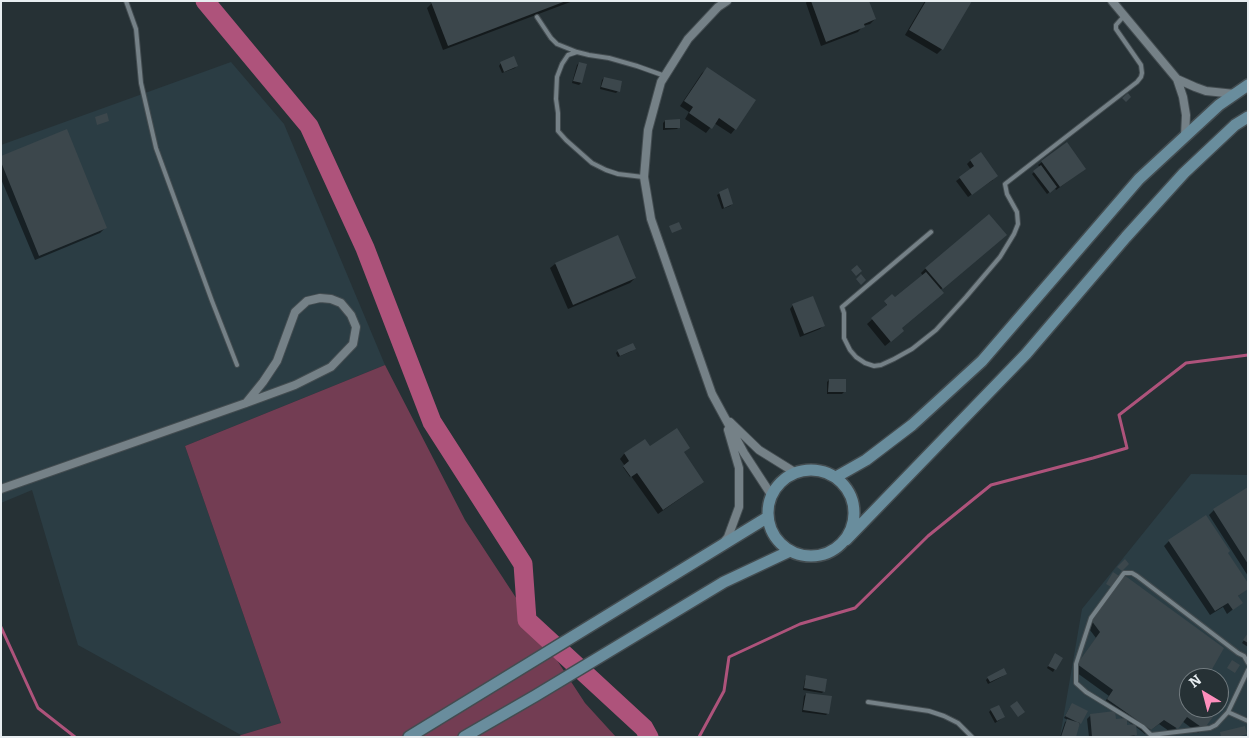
<!DOCTYPE html>
<style>
body{margin:0}
#map{position:relative;width:1249px;height:738px;overflow:hidden;background:#263135;font-family:Bitter,serif}
canvas{display:block}
.frame{position:absolute;inset:0;border:2px solid #e7edf0;pointer-events:none}
.north{position:absolute;left:1179px;top:668px;width:50px;height:50px;box-sizing:border-box;background:#263135;border:1px solid #737c80;border-radius:50%;rotate:323deg;font-size:14px;font-weight:700;line-height:20px;text-align:center;color:#e7edf0}
.north::after{content:'';display:block;margin:auto;width:18px;height:22px;background:#fe8ebc;clip-path:polygon(50% 0,100% 100%,50% 72%,0 100%)}
</style>
<div id="map">
<canvas width="1249" height="738"></canvas>
<div class="frame"></div>
<div class="north">N</div>
</div>
<script>
const ctx = document.querySelector('canvas').getContext('2d');
ctx.lineJoin = 'round';
function fill(path, color) { ctx.fillStyle = color; ctx.fill(path, 'evenodd'); }
const toPath = rows => new Path2D(rows.map(r => 'M' + r).join(''));
function stroke(path, color, width, dash) { ctx.strokeStyle = color; ctx.lineWidth = width; ctx.lineCap = dash ? 'butt' : 'round'; ctx.setLineDash(dash || []); ctx.stroke(path); }
fill(toPath([
 [231,62,284,124,385,365,185,446,281,723,241,735,78,645,32,490,1,503,1,145],
 [1191,474,1248,475,1248,737,1060,737,1082,609],
 [1189,678,1219,678,1219,708,1189,708]
]), '#2b3d44');
fill(toPath([
 [385,365,465,520,585,703,616,737,238,737,241,735,281,723,185,446]
]), '#733d53');
fill(toPath([
 [438,1,573,1,443,50,427,8,432,3],
 [807,1,868,1,875,19,870,24,863,26,858,32,821,46,806,3],
 [925,1,970,1,942,49,937,54,905,35],
 [501,63,517,65,515,68,502,73,499,66],
 [579,63,581,83,579,85,572,83,577,65],
 [707,69,735,129,731,134,714,123,706,133,685,119,689,112,680,106,702,73],
 [604,78,618,91,616,93,600,89,602,80],
 [665,121,679,127,677,129,663,130,663,123],
 [1,158,105,228,100,233,35,260,1,179],
 [971,160,993,180,968,197,956,181,971,170,967,164],
 [1042,162,1081,172,1056,190,1055,188,1047,194,1032,174,1040,167,1038,165],
 [720,193,732,204,730,206,722,209,717,195],
 [989,215,1000,240,940,290,900,329,897,336,885,346,867,324,887,306,885,302,892,296,891,303,923,276,921,273,925,269],
 [555,264,635,278,630,283,568,309,550,268],
 [793,305,823,326,820,329,800,337,790,309],
 [618,351,632,351,618,357,616,353],
 [829,380,844,392,842,394,827,394,827,382],
 [644,440,650,448,683,453,698,486,658,514,631,476,630,477,623,467,625,466,620,459,624,454],
 [1248,489,1248,576,1209,515,1214,510],
 [1206,517,1248,588,1237,597,1241,603,1227,614,1223,607,1210,615,1164,546,1169,541],
 [1119,582,1205,678,1189,678,1189,708,1205,708,1203,728,1198,733,1182,721,1172,733,1159,724,1145,734,1135,726,1135,735,1133,737,1089,737,1087,719,1091,715,1115,721,1125,720,1103,704,1109,696,1073,670,1096,638,1087,626],
 [1126,720,1134,726,1126,726],
 [1248,634,1248,647,1242,643],
 [1053,657,1061,658,1053,672,1047,668],
 [1003,676,988,684,986,680,988,678],
 [807,677,824,691,822,693,803,690,805,679],
 [806,694,828,713,826,715,802,712,804,696],
 [1070,707,1080,723,1074,737,1060,737,1065,722,1068,720,1064,718],
 [991,710,1004,717,995,723,989,712]
]), '#0007');
stroke(toPath([
 [1,627,38,708,75,737],
 [699,737,724,691,729,657,800,624,855,608,928,536,991,485,1093,458,1127,448,1119,415,1186,363,1248,355]
]), '#ae537b', 3);
stroke(toPath([
 [205,1,309,126,365,248,432,422,523,564,527,620,644,728,649,737]
]), '#ae537b', 19);
fill(toPath([
 [434,1,566,1,448,46,431,2],
 [811,1,869,1,876,19,864,24,865,27,826,42],
 [926,1,972,1,943,50,909,30],
 [514,56,518,66,504,72,500,62],
 [579,62,587,64,582,83,573,81],
 [707,67,756,100,736,130,719,118,712,129,689,113,693,107,684,101],
 [604,77,622,81,620,92,601,87],
 [1128,93,1131,97,1126,102,1122,98],
 [107,113,109,121,97,125,95,117],
 [680,119,680,128,665,128,665,120],
 [67,129,107,228,39,256,1,162,1,156],
 [1067,142,1086,169,1060,187,1041,161],
 [981,152,998,176,972,195,959,177,974,166,970,160],
 [1041,165,1057,187,1050,193,1033,171],
 [728,188,733,204,724,208,719,192],
 [989,214,1007,235,943,289,925,268],
 [679,222,682,229,672,233,669,226],
 [618,235,636,278,573,305,555,263],
 [857,265,862,271,856,276,851,270],
 [926,272,944,293,902,328,904,331,891,342,871,318,887,305,884,301,892,294,895,297],
 [861,274,866,280,861,285,856,279],
 [813,296,825,326,804,334,792,304],
 [633,343,636,349,620,356,617,350],
 [829,379,846,379,846,392,828,392],
 [677,428,690,448,684,452,704,482,663,510,637,473,631,477,623,466,629,461,624,453,645,439,650,446],
 [1248,487,1248,564,1213,509],
 [1206,515,1230,551,1228,553,1248,583,1248,589,1238,596,1243,603,1233,610,1228,603,1215,611,1168,540],
 [1125,559,1129,564,1122,571,1117,567],
 [1113,572,1119,576,1113,588,1106,584],
 [1124,575,1224,648,1207,678,1189,678,1189,708,1208,708,1215,714,1204,729,1187,717,1178,729,1164,720,1151,730,1107,699,1113,690,1077,664,1100,632,1091,620],
 [1248,633,1248,643,1243,640],
 [1055,653,1063,658,1056,670,1048,666],
 [1232,660,1240,665,1235,673,1227,668],
 [1004,668,1007,674,990,682,987,677],
 [806,675,827,679,825,692,804,688],
 [806,693,832,696,829,714,803,710],
 [1017,701,1025,712,1018,717,1010,706],
 [1072,703,1088,711,1081,724,1065,716],
 [999,705,1005,717,997,721,990,709],
 [1115,711,1116,719,1127,718,1127,725,1136,724,1137,735,1122,737,1092,737,1090,714],
 [1067,719,1080,723,1076,737,1061,737],
 [1245,726,1247,734,1238,737,1221,737,1220,732]
]), '#3c474c');
const lane = toPath([
 [126,1,136,29,141,83,156,148,212,301,237,365],
 [537,17,551,38,557,44,577,52],
 [643,177,618,174,606,170,592,163,566,140,558,131,558,113,556,99,557,77,562,64,568,55,577,52,589,55,609,58,637,66,665,76],
 [931,232,842,307,844,313,844,338,850,350,856,357,865,363,874,366,881,365,894,359,912,349,936,330,966,297,1000,257,1014,234,1018,224,1017,212,1007,194,1005,184,1137,82,1141,77,1142,73,1141,65,1116,29,1116,25,1124,16],
 [1248,670,1228,712,1248,721],
 [868,702,929,711,944,716,958,723,972,737],
 [1228,712,1216,725,1210,728,1151,735,1143,727,1086,692,1076,683,1076,664,1091,618,1124,573,1132,573,1137,576,1238,653,1244,656,1248,663]
]);
const street = toPath([
 [727,1,718,7,688,39,661,82,648,130,644,177,651,219,712,394,744,453,772,496],
 [1112,1,1177,79,1183,97,1186,115,1185,136],
 [1177,79,1195,87,1206,91,1235,94],
 [730,422,759,450,796,473],
 [1,489,246,403,295,385,331,367,353,344,356,327,351,315,341,303,331,299,320,298,307,301,295,312,277,361,263,382,246,403],
 [724,542,728,537,739,507,739,468,728,430]
]);
const secondary = toPath([
 '768 513a43 43 0 1 1 86 0a43 43 0 1 1-86 0Z',
 [836,477,866,460,912,425,982,361,1139,179,1219,105,1248,85],
 [846,540,1026,354,1126,237,1184,173,1235,125,1248,117],
 [409,737,768,517],
 [464,737,535,696,724,582,790,551]
]);
stroke(lane, '#434c50', 6);
stroke(street, '#434c50', 10);
stroke(secondary, '#434c50', 14);
stroke(lane, '#758187', 4);
stroke(street, '#758187', 8);
stroke(secondary, '#698d9d', 11);
</script>
